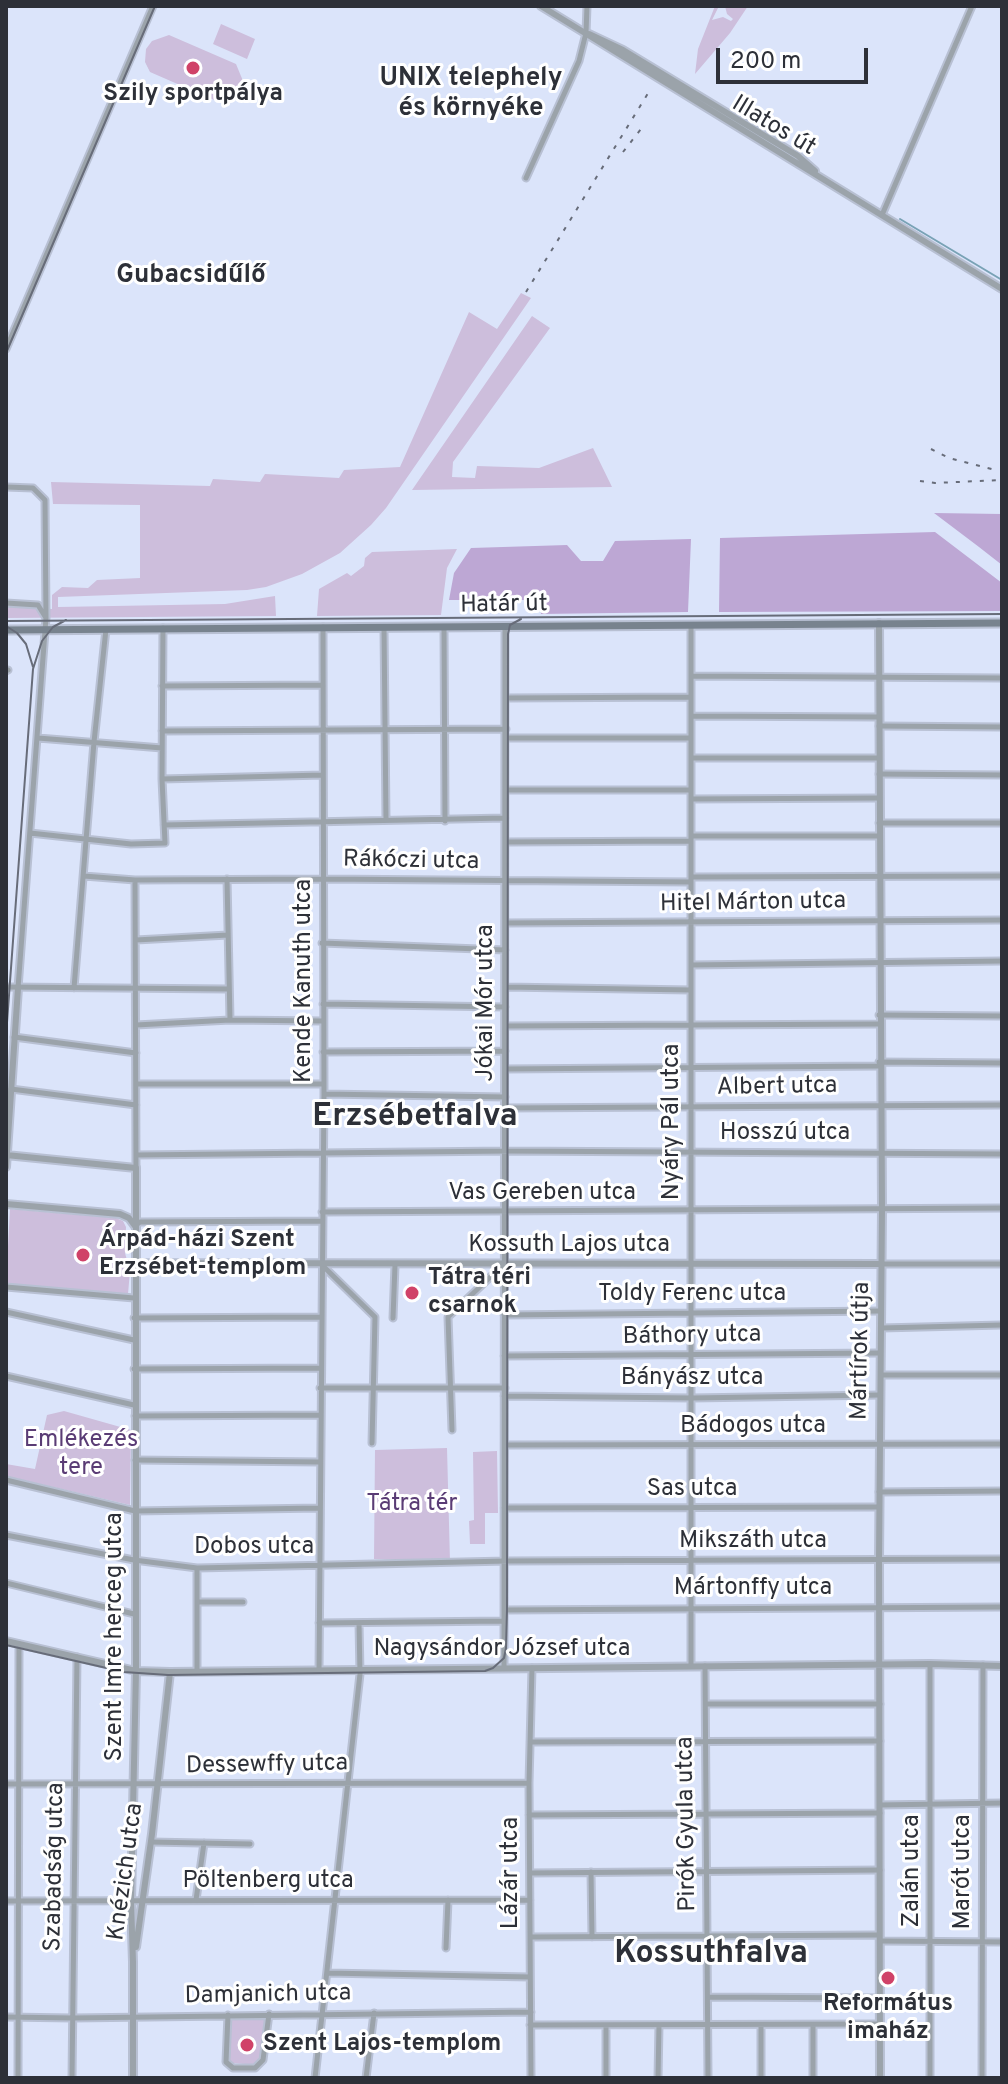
<!DOCTYPE html>
<meta charset="utf-8">
<style>
body{margin:0}
#map{position:relative;width:1008px;height:2084px;overflow:hidden;background:#dbe4fa;font-family:Overpass,sans-serif}
canvas{display:block}
.frame{position:absolute;inset:0;border:8px solid #2d3038;pointer-events:none}
.scale{position:absolute;left:716px;top:48px;width:152px;height:36px;box-sizing:border-box;border:4px solid #2d3038;border-top:0;padding-left:10px;font-size:24px;line-height:28px;white-space:nowrap;color:#2d3038;-webkit-text-stroke:6px #fff;paint-order:stroke}
</style>
<div id="map">
<canvas width="1008" height="2084"></canvas>
<div class="frame"></div>
<div class="scale">200 m</div>
</div>
<script>
const ctx = document.querySelector('canvas').getContext('2d');
ctx.lineJoin = 'round';
function fill(path, color) { ctx.fillStyle = color; ctx.fill(path, 'evenodd'); }
const toPath = rows => new Path2D(rows.map(r => 'M' + r).join(''));
function stroke(path, color, width, dash) { ctx.strokeStyle = color; ctx.lineWidth = width; ctx.lineCap = dash ? 'butt' : 'round'; ctx.setLineDash(dash || []); ctx.stroke(path); }
function drawText(font, color, halo, rows, align = 'center') {
  ctx.font = font + ' Overpass,sans-serif'; ctx.lineWidth = 6; ctx.setLineDash([]); ctx.textBaseline = 'middle'; ctx.strokeStyle = halo; ctx.fillStyle = color; for (const [text, x, y, turn = 0] of rows) {
    ctx.save(); ctx.translate(x, y); ctx.rotate((+turn || 0) * Math.PI / 180); ctx.textAlign = isNaN(turn) ? turn : align; if (halo) ctx.strokeText(text, 0, 0); ctx.fillText(text, 0, 0); ctx.restore();
  }
}
fill(toPath([
 [715,6,719,6,712,20,723,17,731,21,733,19,727,14,725,6,748,6,730,33,695,74,698,49],
 [221,24,255,39,247,59,213,44],
 [169,35,236,64,243,81,241,90,232,100,221,103,150,72,145,62,146,49,152,41],
 [521,293,531,298,386,508,371,525,340,553,302,574,266,587,247,590,58,597,58,607,225,604,275,596,276,616,6,618,6,606,52,609,52,595,62,587,88,588,97,580,140,578,140,505,53,504,51,482,210,486,213,479,260,482,265,474,339,478,344,470,400,467,469,312,497,329],
 [532,316,550,328,453,462,452,477,475,478,477,466,539,468,593,448,612,487,412,490],
 [457,549,447,568,441,615,317,616,319,589,347,573,351,576,364,566,365,558,372,552],
 [10,1209,116,1218,123,1221,126,1227,125,1253,130,1271,128,1294,6,1284],
 [64,1411,131,1430,130,1505,6,1476,6,1464,35,1469,47,1415],
 [447,1448,450,1562,374,1559,375,1450],
 [497,1451,498,1513,485,1513,485,1544,470,1544,469,1521,474,1520,473,1452],
 [230,2018,266,2018,261,2061,256,2065,232,2063,227,2060]
]), '#cdbedc');
fill(toPath([
 [934,513,1002,514,1002,565,979,547],
 [935,532,1002,583,1002,611,719,612,720,538],
 [691,539,688,612,541,614,540,600,449,600,454,573,471,548,567,545,581,561,603,561,615,541]
]), '#bda7d4');
stroke(toPath([
 [900,219,1002,280]
]), '#79a2b5', 2);
const minor = toPath([
 [526,178,579,61,586,33,587,6],
 [882,215,972,6],
 [6,349,153,6],
 [6,487,33,488,45,500,46,618],
 [6,603,38,605,46,618,18,988],
 [691,625,691,1666],
 [444,627,445,821],
 [384,628,386,820],
 [6,671,8,670],
 [691,676,1002,678],
 [162,686,322,685],
 [506,698,690,697],
 [691,716,879,717],
 [879,726,1002,727],
 [162,731,506,729],
 [38,738,162,748],
 [506,738,691,738],
 [691,758,879,758],
 [879,774,1002,775],
 [162,779,323,775],
 [507,790,691,790],
 [691,799,878,798],
 [879,823,1002,823],
 [164,825,505,818],
 [30,833,131,844,165,843,162,779,163,628],
 [691,836,878,836],
 [506,842,691,841],
 [84,876,135,880,323,879,691,882],
 [691,877,1002,876],
 [227,879,230,1020],
 [135,880,136,1168],
 [505,923,1002,920],
 [136,940,228,935],
 [322,943,505,950],
 [691,965,1002,961],
 [6,987,228,989],
 [505,987,691,990],
 [74,988,94,742,106,629],
 [323,1004,505,1007],
 [879,1015,1002,1016],
 [136,1025,230,1020,322,1021],
 [505,1026,879,1024],
 [14,1037,136,1053],
 [323,1052,505,1051],
 [879,1062,1002,1063],
 [505,1069,879,1066],
 [136,1084,323,1084],
 [11,1089,136,1105],
 [324,1094,505,1097],
 [505,1108,1002,1105],
 [136,1155,507,1151,1002,1154],
 [322,1212,1002,1208],
 [136,1225,140,1222,322,1221],
 [321,1264,375,1317,372,1443],
 [881,1264,1002,1264],
 [6,1287,134,1298],
 [6,1312,134,1340],
 [504,1315,881,1311],
 [134,1318,320,1317],
 [393,1318,395,1265],
 [881,1328,1002,1325],
 [504,1356,880,1353],
 [134,1369,320,1368],
 [881,1375,1002,1375],
 [6,1376,134,1405],
 [320,1388,505,1388],
 [504,1396,692,1398,880,1395],
 [135,1416,320,1415],
 [452,1430,448,1317,503,1265],
 [505,1445,1002,1444],
 [135,1460,319,1462],
 [6,1480,135,1511,319,1508],
 [879,1492,1002,1491],
 [504,1508,879,1507],
 [6,1535,134,1560,197,1568,507,1561,1002,1559],
 [197,1568,197,1671],
 [6,1583,134,1614],
 [198,1602,243,1602],
 [504,1610,1002,1607],
 [319,1623,504,1621],
 [705,1666,708,2078],
 [504,1668,505,626],
 [319,1670,324,1094,323,627],
 [706,1704,880,1704],
 [530,1742,880,1741],
 [6,1784,529,1783],
 [880,1805,1002,1803],
 [529,1815,880,1813],
 [151,1842,250,1844],
 [591,1872,592,1937],
 [530,1873,880,1870],
 [196,1900,204,1843],
 [6,1901,530,1900],
 [530,1937,879,1935],
 [880,1941,1002,1942],
 [446,1948,448,1900],
 [327,1973,530,1977],
 [708,1997,879,1998],
 [228,2015,226,2062,233,2068,255,2068,263,2060,269,2014],
 [6,2017,73,2018,531,2012],
 [530,2025,879,2024],
 [18,2078,19,1644],
 [72,2078,77,1657],
 [315,2078,360,1674,359,1623],
 [366,2078,374,2013],
 [531,2078,529,1783,532,1668],
 [606,2078,606,2025],
 [658,2078,659,2025],
 [761,2078,761,2025],
 [813,2078,813,2025],
 [930,2078,930,1664],
 [982,2078,983,1665]
]);
const tertiary = toPath([
 [541,6,1002,289],
 [589,34,623,50,798,156,815,171],
 [879,623,882,1209,879,1560,880,2078],
 [6,1155,136,1168,136,1671,131,1902,133,1962],
 [6,1167,18,988],
 [6,1204,120,1214,129,1218,135,1226],
 [135,1263,881,1264],
 [6,1641,136,1671,170,1672,930,1664,1002,1666],
 [136,1947,152,1834,170,1672],
 [133,2078,133,1962]
]);
const secondary = toPath([
 [6,630,1002,623]
]);
stroke(minor, '#b8c0d3', 9);
stroke(tertiary, '#b8c0d3', 10);
stroke(secondary, '#b8c0d3', 11);
stroke(minor, '#9ba3aa', 5);
stroke(tertiary, '#9ba3aa', 6);
stroke(secondary, '#78838e', 7);
stroke(toPath([
 [6,353,155,6],
 [6,621,1002,614],
 [6,626,17,633,26,644,33,667],
 [6,1036,33,669,42,641,53,627,66,620],
 [6,1645,124,1672,168,1675,485,1671,493,1668,504,1658,506,1648,507,1610,508,634,510,625,521,619]
]), '#676c79', 2);
stroke(toPath([
 [623,152,641,129],
 [526,292,650,90],
 [931,449,949,458,999,471],
 [920,481,935,483,1002,480]
]), '#676c79', 2, [4, 8]);
for (const [x, y, r, color] of [
 [193,68,8,"#d04268"],
 [83,1255,8,"#d04268"],
 [412,1293,8,"#d04268"],
 [888,1978,8,"#d04268"],
 [247,2045,8,"#d04268"]
]) { const dot = new Path2D(); dot.arc(x, y, r, 0, 2 * Math.PI); ctx.fillStyle = color; ctx.fill(dot); stroke(dot, '#fff', 3); }
drawText('bold 24px', '#2d3038', '#fff', [
 ["Szily sportpálya",193,95,"center"],
 ["Árpád-házi Szent",99,1241],
 ["Erzsébet-templom",99,1269],
 ["Tátra téri",428,1279],
 ["csarnok",428,1307],
 ["Református",888,2005,"center"],
 ["imaház",888,2033,"center"],
 ["Szent Lajos-templom",263,2045]
], 'left');
drawText('24px', '#2d3038', '#fff', [
 ["Illatos út",773,127,31],
 ["Határ út",504,606,-1],
 ["Rákóczi utca",411,862,1],
 ["Hitel Márton utca",753,904,-1],
 ["Kende Kanuth utca",305,981,-90],
 ["Jókai Mór utca",487,1003,-90],
 ["Albert utca",777,1088,-1],
 ["Nyáry Pál utca",673,1122,-90],
 ["Hosszú utca",785,1134],
 ["Vas Gereben utca",542,1194],
 ["Kossuth Lajos utca",569,1246],
 ["Toldy Ferenc utca",692,1295],
 ["Báthory utca",692,1337,-1],
 ["Mártírok útja",862,1351,-89],
 ["Bányász utca",692,1379],
 ["Bádogos utca",753,1427],
 ["Sas utca",692,1490],
 ["Mikszáth utca",753,1542],
 ["Dobos utca",254,1548],
 ["Mártonffy utca",753,1589],
 ["Szent Imre herceg utca",116,1637,-90],
 ["Nagysándor József utca",502,1650],
 ["Dessewffy utca",267,1766,-1],
 ["Pirók Gyula utca",688,1824,-91],
 ["Szabadság utca",56,1867,-89],
 ["Zalán utca",913,1871,-90],
 ["Knézich utca",127,1872,-82],
 ["Marót utca",964,1872,-90],
 ["Lázár utca",512,1873,-90],
 ["Pöltenberg utca",268,1882],
 ["Damjanich utca",268,1996,-1]
]);
drawText('24px', '#5a3c75', '#fff', [
 ["Emlékezés",81,1441],
 ["tere",81,1469],
 ["Tátra tér",412,1505]
]);
drawText('bold 26px', '#2d3038', '#fff', [
 ["UNIX telephely",471,80],
 ["és környéke",471,110],
 ["Gubacsidűlő",191,277]
]);
drawText('bold 32px', '#2d3038', '#fff', [
 ["Erzsébetfalva",415,1119],
 ["Kossuthfalva",711,1956]
]);
</script>
